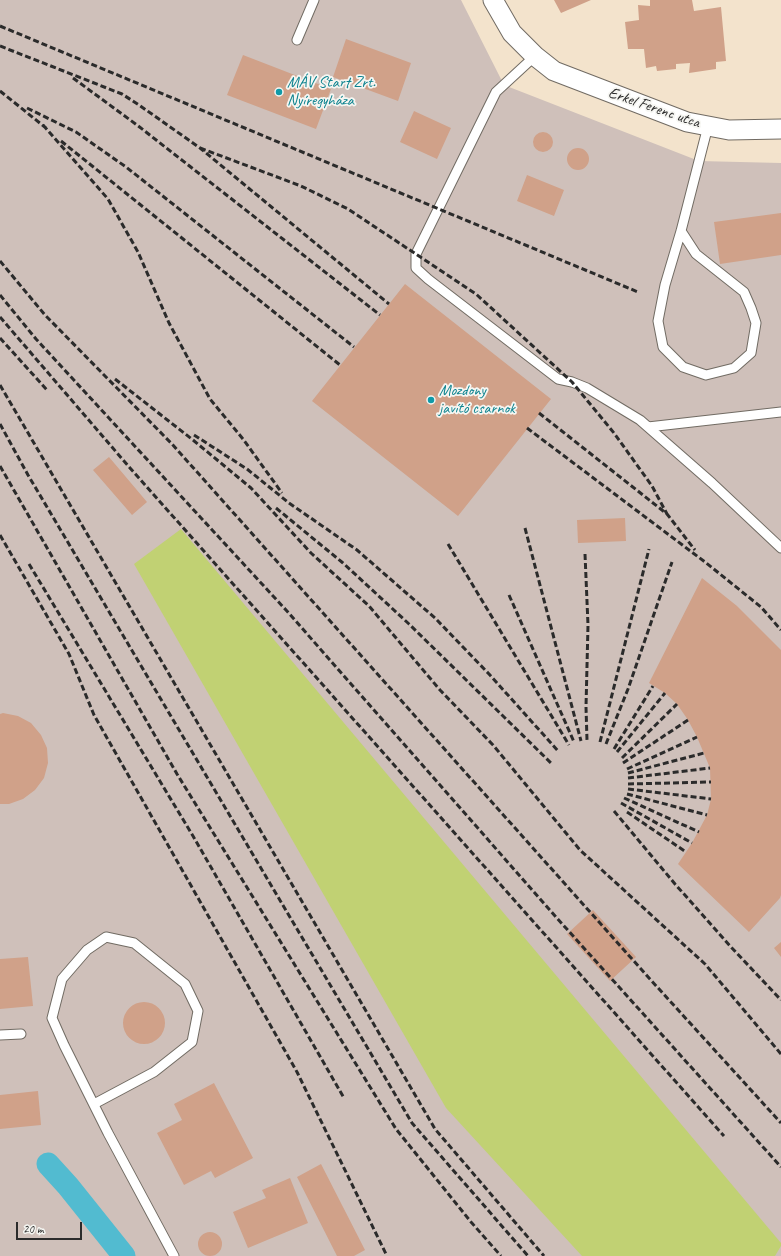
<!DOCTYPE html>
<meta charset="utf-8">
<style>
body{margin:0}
#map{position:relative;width:781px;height:1256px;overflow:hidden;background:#f3e3cc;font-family:Caveat,sans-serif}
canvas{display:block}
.scale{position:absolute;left:16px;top:1222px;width:66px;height:18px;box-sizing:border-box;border:2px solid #2b2b2b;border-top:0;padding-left:5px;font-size:12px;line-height:14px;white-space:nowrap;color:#2b2b2b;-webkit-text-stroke:3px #f6f6f2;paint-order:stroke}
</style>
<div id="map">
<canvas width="781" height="1256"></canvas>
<div class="scale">20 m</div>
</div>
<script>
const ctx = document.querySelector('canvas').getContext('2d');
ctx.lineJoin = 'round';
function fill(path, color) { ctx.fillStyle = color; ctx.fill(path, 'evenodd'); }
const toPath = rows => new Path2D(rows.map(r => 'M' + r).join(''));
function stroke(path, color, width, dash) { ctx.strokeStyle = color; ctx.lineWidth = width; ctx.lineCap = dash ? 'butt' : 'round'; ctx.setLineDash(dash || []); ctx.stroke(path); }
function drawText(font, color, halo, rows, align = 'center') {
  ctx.font = font + ' Caveat,sans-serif'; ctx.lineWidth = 3.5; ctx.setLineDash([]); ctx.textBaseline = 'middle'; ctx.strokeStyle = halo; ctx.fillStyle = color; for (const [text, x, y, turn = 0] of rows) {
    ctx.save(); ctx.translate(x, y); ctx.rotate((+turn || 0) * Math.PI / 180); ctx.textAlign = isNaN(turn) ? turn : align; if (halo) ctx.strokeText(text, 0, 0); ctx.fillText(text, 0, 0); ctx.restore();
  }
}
fill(toPath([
 [0,0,461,0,504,85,699,161,781,163,781,1256,0,1256]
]), '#cfc0ba');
fill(toPath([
 [181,529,781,1243,781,1246,775,1256,582,1256,446,1108,134,564]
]), '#c1d173');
stroke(toPath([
 [48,1164,68,1186,124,1256]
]), '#52bbd0', 23);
fill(toPath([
 [554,0,591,0,561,13],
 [650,0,692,0,694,11,721,7,726,61,716,62,716,69,689,73,690,63,676,64,676,69,657,71,656,66,646,68,644,49,628,49,625,22,639,20,638,5,650,6],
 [346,39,411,63,398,101,333,77],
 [243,55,331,89,316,129,227,95],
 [414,111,451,128,437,159,400,142],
 '533 142a10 10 0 1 1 20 0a10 10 0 1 1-20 0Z',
 '567 159a11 11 0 1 1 22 0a11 11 0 1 1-22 0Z',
 [527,175,564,190,554,216,517,201],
 [781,213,781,255,720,264,714,222],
 [405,284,551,399,458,516,312,401],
 [109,457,147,502,132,515,93,470],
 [625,518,626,541,578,543,577,520],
 [702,578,737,606,781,650,781,895,780,898,749,932,678,864,692,843,707,815,711,799,710,768,697,737,688,720,677,704,665,693,649,683],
 [3,713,18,716,31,723,41,735,47,748,48,763,44,778,35,790,23,799,9,804,0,804,0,714],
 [593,910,636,957,610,981,567,934],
 [781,942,781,957,774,948],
 [28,957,33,1006,0,1009,0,959],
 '123 1023a21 21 0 1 1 42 0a21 21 0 1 1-42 0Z',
 [214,1083,253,1158,215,1178,211,1171,184,1185,157,1133,182,1120,174,1104],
 [38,1091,41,1125,0,1129,0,1095],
 [321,1164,365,1250,354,1256,337,1256,297,1177],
 [290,1178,308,1223,248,1248,233,1212,266,1198,262,1190],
 '198 1244a12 12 0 1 1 24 0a12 12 0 1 1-24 0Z'
]), '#d0a189');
const service = toPath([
 [297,40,314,0],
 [535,56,496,92,416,254,416,268,428,279,558,379,572,382,587,388,640,420,712,483,781,548],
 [681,231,696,254,744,292,751,308,756,323,751,353,734,368,706,375,683,367,663,347,658,321,665,285,681,231,708,126],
 [648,427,781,412],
 [0,1035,21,1034],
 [94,1104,154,1072,192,1042,198,1011,185,984,134,943,106,937,87,950,62,979,52,1018,64,1045,108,1133,174,1256]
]);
const minor = toPath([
 [493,0,512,33,535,56,554,71,687,122,729,130,781,129]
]);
stroke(service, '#716b63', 11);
stroke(minor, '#716b63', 21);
stroke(service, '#fff', 9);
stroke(minor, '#fff', 19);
stroke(toPath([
 [0,26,638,292],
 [0,46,122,94,139,105,200,148,389,304],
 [73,78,137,125,380,315],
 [0,91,46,128],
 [27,108,76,132,126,167,354,347],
 [43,125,108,199,138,252,169,323,210,399,243,439,282,493],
 [61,141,340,365],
 [200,148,301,186,348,209,476,294,572,382,614,433,652,486,667,514],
 [0,261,45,315,172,444,649,978,781,1123],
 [0,295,36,339,286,610,556,917,781,1167],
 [0,317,130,468,724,1136],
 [0,338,47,390],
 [115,379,193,440,251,488,311,553,369,606,440,690,493,745,580,850,705,964,781,1054],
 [0,385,435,1129,544,1256],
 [539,413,667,514,695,550],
 [0,424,28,475,412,1123,528,1256],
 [527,428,705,562,761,607,781,630],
 [194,435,247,469,289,503,357,550,435,618,489,674,559,752],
 [0,466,177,774,396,1129,471,1222,501,1256],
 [276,508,343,563,409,624,551,763],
 [525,528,581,741],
 [0,535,69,654,94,715,297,1072,387,1256],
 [448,544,569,745],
 [585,554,588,625,586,707,587,740],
 [29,564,193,836,344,1098],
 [509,595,574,742],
 [600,742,649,549],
 [606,744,628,689,672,562],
 [614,749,653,686],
 [617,752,665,693],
 [622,758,677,704],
 [623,763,688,720],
 [627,769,697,737],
 [628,773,704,753],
 [628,778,710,768],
 [628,784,711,782],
 [628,789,711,799],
 [627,794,707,815],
 [624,798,699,832],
 [621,803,692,843],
 [614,811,675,884,731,947,781,1000],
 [627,812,686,852]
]), '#2b2b2b', 3, [6, 3]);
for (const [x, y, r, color] of [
 [279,92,4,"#0f9aa8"],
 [431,400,4,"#0f9aa8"]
]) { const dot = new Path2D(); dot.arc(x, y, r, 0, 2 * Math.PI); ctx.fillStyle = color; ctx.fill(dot); stroke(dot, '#f6f6f2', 1.5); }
drawText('16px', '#0d838f', '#f6f6f2', [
 ["MÁV Start Zrt.",287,83],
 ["Nyíregyháza",287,101],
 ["Mozdony",439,391],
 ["javító csarnok",439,409]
], 'left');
drawText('16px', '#2b2b2b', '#f6f6f2', [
 ["Erkel Ferenc utca",654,108,19]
]);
</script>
